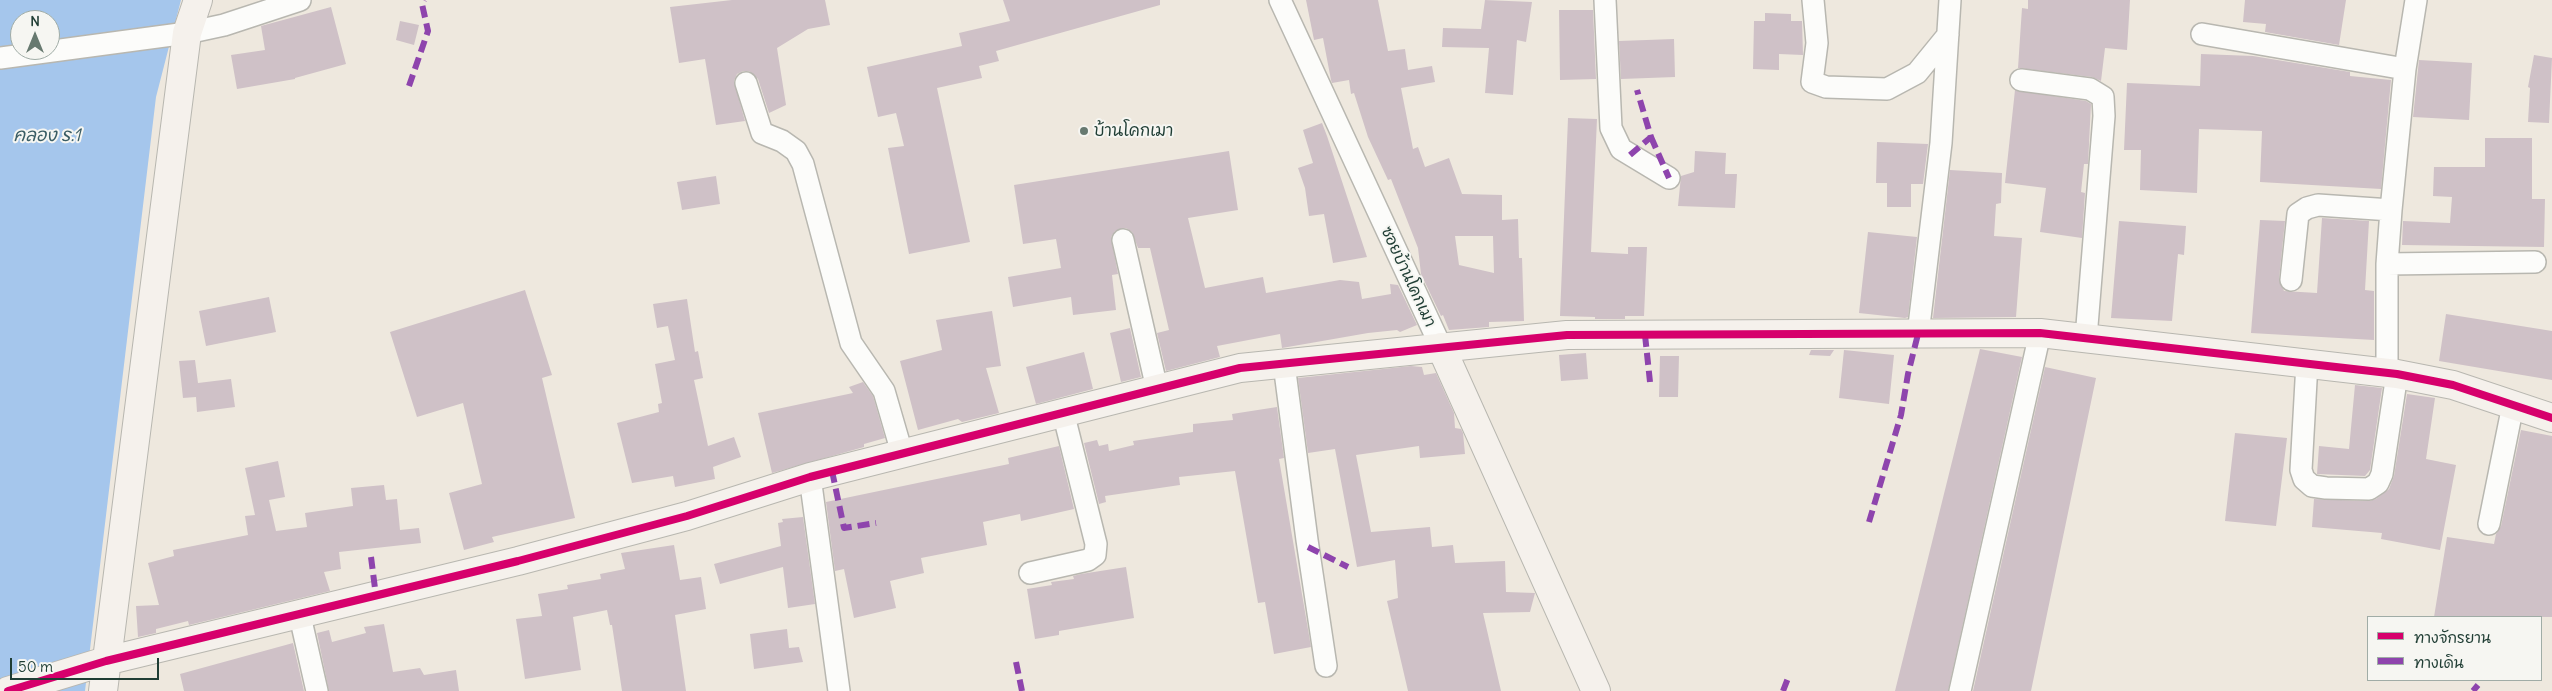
<!DOCTYPE html>
<meta charset="utf-8">
<style>
body{margin:0}
#map{position:relative;width:2552px;height:691px;overflow:hidden;background:#eee8de;font-family:Delius,"Playpen Sans Thai",sans-serif}
canvas{display:block}
.legend{position:absolute;left:2367px;top:616px;width:175px;height:65px;box-sizing:border-box;background:#f6f6f2;border:1px solid #a0aca6;margin:0;padding:6px 9px;list-style:none;font-size:15px;color:#1f3d34}
.legend li{display:flex;align-items:center;gap:10px;height:25px}
.legend b{width:25px;border:1px solid #a0aca6}
.north{position:absolute;left:10px;top:10px;width:50px;height:50px;box-sizing:border-box;background:#f6f6f2;border:1px solid #a0aca6;border-radius:50%;rotate:0deg;font-size:14px;font-weight:700;line-height:20px;text-align:center;color:#1f3d34}
.north::after{content:'';display:block;margin:auto;width:18px;height:22px;background:#677970;clip-path:polygon(50% 0,100% 100%,50% 72%,0 100%)}
.scale{position:absolute;left:10px;top:658px;width:149px;height:22px;box-sizing:border-box;border:2px solid #1f3d34;border-top:0;padding-left:6px;font-size:15px;line-height:18px;white-space:nowrap;color:#1f3d34;-webkit-text-stroke:4px #f6f6f2;paint-order:stroke}
</style>
<div id="map">
<canvas width="2552" height="691"></canvas>
<ul class="legend">
<li><b style="height:6px;background:#d6006c"></b>ทางจักรยาน</li>
<li><b style="height:6px;background:#8e44ad"></b>ทางเดิน</li>
</ul>
<div class="north">N</div>
<div class="scale">50 m</div>
</div>
<script>
const ctx = document.querySelector('canvas').getContext('2d');
ctx.lineJoin = 'round';
function fill(path, color) { ctx.fillStyle = color; ctx.fill(path, 'evenodd'); }
const toPath = rows => new Path2D(rows.map(r => 'M' + r).join(''));
function stroke(path, color, width, dash) { ctx.strokeStyle = color; ctx.lineWidth = width; ctx.lineCap = dash ? 'butt' : 'round'; ctx.setLineDash(dash || []); ctx.stroke(path); }
function drawText(font, color, halo, rows, align = 'center') {
  ctx.font = font + ' Delius,"Playpen Sans Thai",sans-serif'; ctx.lineWidth = 4; ctx.setLineDash([]); ctx.textBaseline = 'middle'; ctx.strokeStyle = halo; ctx.fillStyle = color; for (const [text, x, y, turn = 0] of rows) {
    ctx.save(); ctx.translate(x, y); ctx.rotate((+turn || 0) * Math.PI / 180); ctx.textAlign = isNaN(turn) ? turn : align; if (halo) ctx.strokeText(text, 0, 0); ctx.fillText(text, 0, 0); ctx.restore();
  }
}
fill(toPath([
 [0,0,181,0,156,97,85,691,0,691],
 [20,20,50,20,50,50,20,50]
]), '#a5c6ec');
fill(toPath([
 [732,0,825,0,830,25,808,29,777,48,786,105,769,113,758,79,749,71,743,71,737,74,734,81,745,121,716,125,705,59,679,63,670,7],
 [1003,0,1160,0,1160,5,996,51,999,61,979,66,982,78,937,88,970,242,909,254,888,148,904,146,896,113,878,117,867,67,962,46,959,33,1010,21],
 [1306,0,1378,0,1388,51,1405,49,1408,70,1432,66,1435,82,1401,88,1413,149,1418,147,1425,167,1449,158,1462,194,1502,195,1502,220,1518,219,1519,258,1522,258,1524,321,1489,322,1489,327,1449,330,1443,315,1441,316,1421,274,1418,248,1391,179,1388,180,1368,137,1354,93,1351,94,1349,80,1332,83,1331,80,1323,38,1314,40],
 [1455,236,1493,236,1494,273,1459,265],
 [1485,0,1532,2,1526,42,1517,40,1513,95,1485,93,1489,48,1442,47,1443,28,1481,29],
 [2028,0,2130,0,2127,50,2105,48,2101,81,2092,77,2018,68,2022,8,2028,9],
 [2245,0,2346,0,2339,45,2265,32,2266,24,2243,22],
 [331,7,346,64,295,78,295,79,237,89,231,55,265,50,261,26],
 [1559,10,1593,10,1596,79,1560,80],
 [1765,13,1791,14,1791,21,1802,21,1803,55,1779,54,1779,70,1753,69,1754,21,1765,21],
 [400,21,419,25,414,45,396,40],
 [1674,39,1675,77,1621,79,1619,41],
 [2201,54,2253,56,2350,72,2350,76,2391,80,2381,189,2260,182,2262,131,2199,129,2197,193,2140,190,2141,150,2124,150,2127,83,2200,86],
 [2534,55,2552,58,2549,123,2528,122,2530,88,2528,87],
 [2419,60,2472,63,2469,120,2413,117],
 [2015,90,2086,101,2091,104,2088,164,2084,164,2081,192,2085,193,2082,238,2040,232,2046,188,2005,183],
 [1568,118,1597,119,1591,252,1628,254,1628,247,1647,247,1644,316,1625,316,1625,319,1595,319,1595,317,1560,316],
 [1322,123,1327,136,1367,257,1333,263,1324,214,1309,216,1305,188,1298,168,1313,163,1303,130],
 [2485,138,2532,138,2532,199,2545,199,2544,247,2402,245,2403,221,2450,223,2452,197,2433,196,2434,167,2485,167],
 [1877,142,1928,144,1923,184,1911,184,1911,207,1887,207,1887,183,1876,183],
 [1229,151,1238,210,1188,218,1205,288,1263,277,1266,293,1340,280,1359,282,1362,299,1391,294,1390,284,1398,285,1417,325,1400,332,1397,330,1368,333,1282,348,1280,334,1217,346,1220,357,1166,371,1157,333,1169,330,1150,248,1138,248,1132,232,1126,228,1115,231,1111,237,1118,274,1112,275,1116,310,1073,315,1071,297,1013,307,1008,277,1061,268,1056,239,1023,244,1014,185],
 [1695,151,1726,153,1725,174,1737,174,1735,208,1678,206,1681,176,1694,172],
 [1950,170,2002,173,2001,203,1996,204,1994,236,2022,238,2016,317,1933,318],
 [716,176,720,204,682,210,677,182],
 [2322,218,2369,221,2365,290,2374,291,2374,340,2251,333,2260,220,2285,221,2279,279,2284,291,2317,293],
 [2119,221,2186,226,2184,255,2178,254,2172,321,2111,318],
 [1868,232,1917,237,1908,317,1905,318,1859,313],
 [525,290,552,375,542,378,575,518,492,537,494,542,464,550,449,493,482,484,463,403,417,417,390,332],
 [269,297,276,332,206,346,199,311],
 [687,299,695,352,698,351,703,378,694,380,708,446,734,437,741,457,713,467,715,479,675,487,673,476,632,483,617,423,659,412,658,404,662,403,655,364,675,360,668,326,657,328,653,304],
 [992,311,1001,366,986,368,999,413,962,422,958,419,918,430,900,361,942,350,936,320],
 [2446,314,2552,331,2552,380,2439,361],
 [1130,328,1141,377,1121,382,1110,333],
 [1980,349,2022,357,1948,691,1895,691],
 [1811,350,1834,350,1830,356,1809,355],
 [1844,350,1894,355,1889,404,1839,398],
 [1084,352,1093,389,1036,404,1026,367],
 [1586,353,1588,379,1561,381,1559,355],
 [1660,356,1679,356,1678,397,1659,397],
 [195,360,198,383,231,379,235,407,197,412,196,397,183,398,179,361],
 [1411,366,1422,367,1424,375,1436,373,1454,413,1455,428,1461,429,1463,433,1465,454,1420,458,1419,446,1356,455,1371,532,1430,527,1432,547,1453,545,1455,563,1505,561,1506,592,1535,593,1530,612,1483,613,1501,691,1408,691,1387,601,1398,598,1395,560,1357,567,1335,449,1308,453,1298,378],
 [2045,367,2096,378,2031,691,1973,691],
 [863,382,873,396,885,438,864,444,864,447,772,473,758,413,853,393,849,387],
 [2355,385,2382,388,2370,470,2365,476,2317,474,2319,446,2349,449],
 [2407,394,2435,398,2426,459,2456,465,2440,550,2381,539,2382,533,2312,527,2314,499,2369,501,2376,499,2389,489,2394,476],
 [1277,407,1284,458,1279,459,1311,647,1274,654,1265,602,1258,603,1235,471,1179,477,1180,485,1105,496,1106,502,1099,504,1084,443,1097,440,1099,446,1108,444,1109,451,1134,445,1133,441,1193,432,1193,424,1233,420,1232,414],
 [2521,430,2552,436,2552,617,2434,617,2447,537,2494,544,2496,534,2501,526],
 [2235,433,2287,438,2276,526,2225,521],
 [1059,446,1074,509,1021,521,1020,514,983,522,987,545,921,558,924,573,890,581,896,608,854,618,844,569,835,571,826,502,1009,464,1008,458],
 [278,461,285,497,269,500,276,531,307,527,305,513,353,506,351,488,384,485,386,500,397,499,400,530,419,528,421,543,339,552,341,569,324,572,330,591,189,625,188,621,156,629,156,633,138,637,136,606,159,605,148,563,174,556,173,550,248,535,245,516,255,515,245,468],
 [803,517,815,604,788,608,783,567,720,584,714,564,781,546,778,523,783,522,782,519],
 [674,545,680,580,701,577,706,609,675,615,686,691,622,691,612,625,610,625,607,610,573,617,581,670,525,679,516,619,542,616,538,594,568,589,567,585,601,579,600,574,625,569,621,553],
 [1126,567,1134,618,1059,631,1059,635,1035,639,1027,589,1052,585,1051,582,1074,579,1073,576,1081,574],
 [384,624,393,672,420,668,424,675,456,670,459,691,329,691,317,633,329,630,332,642,366,633,364,627],
 [787,629,789,648,799,647,803,662,754,669,750,634],
 [293,643,304,691,184,691,180,674]
]), '#cfc1c7');
const street = toPath([
 [1280,0,1441,347],
 [1605,0,1611,128,1621,149,1669,178],
 [1813,0,1817,43,1812,82,1826,87,1887,89,1917,73,1948,35],
 [2202,34,2405,69],
 [0,58,187,33,224,25,300,0],
 [2021,80,2090,89,2103,97,2104,116,2086,338],
 [746,83,762,133,782,141,796,151,803,164,851,343,884,391,902,453],
 [1123,240,1157,389],
 [2387,264,2535,262],
 [2291,280,2298,214,2307,208,2318,205,2391,210],
 [1918,334,1941,143,1950,0],
 [2307,363,2301,470,2304,479,2312,486,2326,488,2369,489,2378,483,2382,474,2397,374],
 [1284,364,1307,540,1326,666],
 [2387,373,2387,264,2391,210,2405,69,2416,0],
 [810,477,839,691],
 [2489,524,2513,405],
 [1030,573,1088,560,1095,555,1096,544,1063,412],
 [300,616,317,691],
 [1960,691,2040,333]
]);
const secondary = toPath([
 [1441,347,1596,691],
 [8,691,106,661,518,561,687,516,810,477,1240,368,1567,335,2040,333,2397,374,2453,385,2552,418],
 [103,691,187,33,198,0]
]);
stroke(street, '#b8b7b0', 24);
stroke(secondary, '#b8b7b0', 30);
stroke(street, '#fcfcfa', 21);
stroke(secondary, '#f5f1ec', 28);
stroke(toPath([
 [409,86,428,31,422,4,424,0],
 [1651,137,1669,178],
 [1630,155,1651,137,1637,90],
 [1645,335,1650,382],
 [832,471,844,528,876,523],
 [1869,522,1901,415,1908,374,1918,334],
 [1308,547,1348,567],
 [371,557,376,596],
 [1016,662,1022,691],
 [1783,691,1788,678],
 [2473,691,2478,685]
]), '#8e44ad', 6, [12, 6]);
stroke(toPath([
 [8,691,106,661,518,561,687,516,810,477,1240,368,1567,335,2040,333,2397,374,2453,385,2552,418]
]), '#d6006c', 8);
for (const [x, y, r, color] of [
 [1084,131,5,"#677970"]
]) { const dot = new Path2D(); dot.arc(x, y, r, 0, 2 * Math.PI); ctx.fillStyle = color; ctx.fill(dot); stroke(dot, '#f6f6f2', 2); }
drawText('16px', '#1f3d34', '#f6f6f2', [
 ["บ้านโคกเมา",1094,131]
], 'left');
drawText('16px', '#1f3d34', '#f6f6f2', [
 ["ซอยบ้านโคกเมา",1408,277,65]
]);
drawText('italic 18px', '#395c64', '#f6f6f2', [
 ["คลอง ร.1",47,136]
]);
</script>
